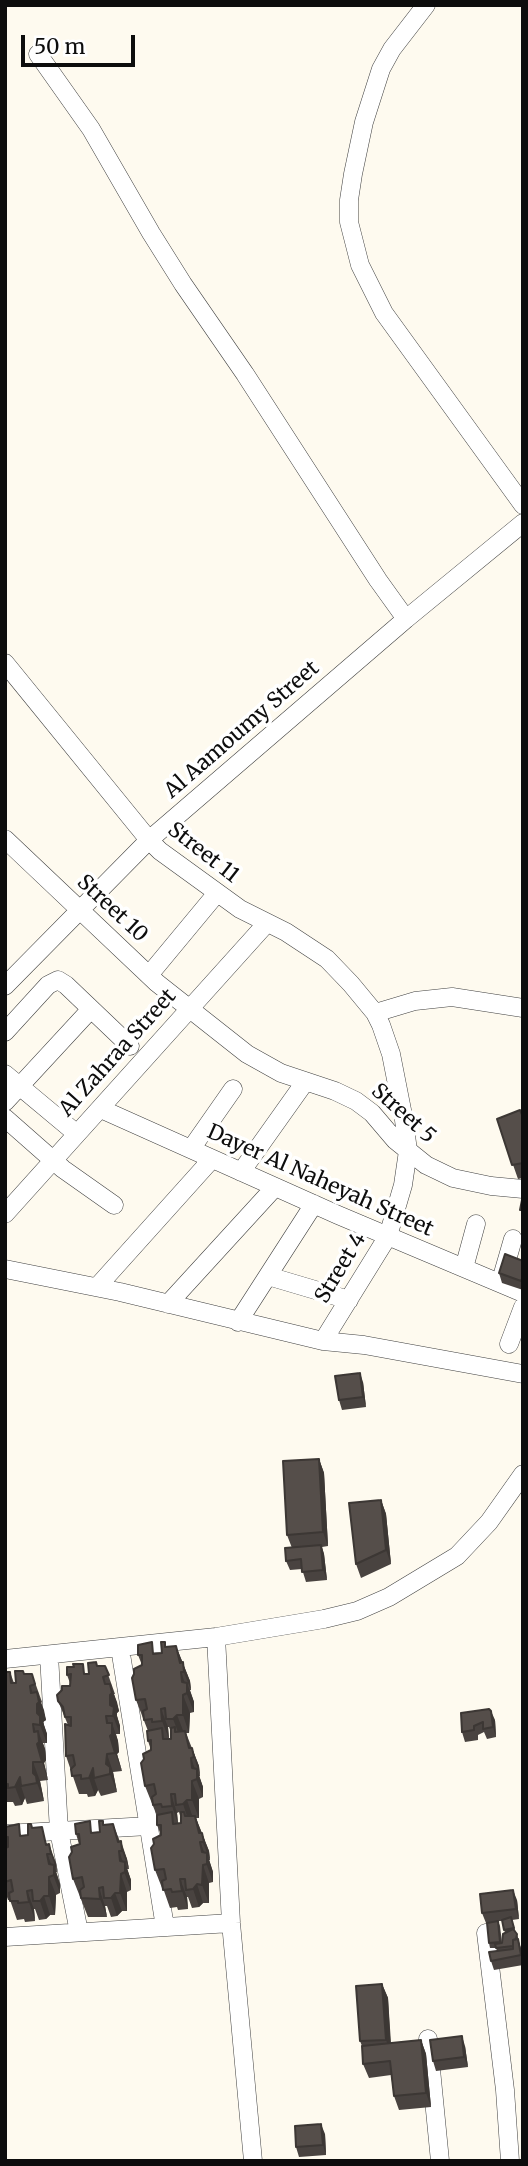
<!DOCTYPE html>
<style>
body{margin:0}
#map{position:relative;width:528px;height:2166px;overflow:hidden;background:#fefaef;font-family:Merriweather,serif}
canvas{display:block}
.frame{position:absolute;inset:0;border:7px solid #0d0d0d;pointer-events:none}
.scale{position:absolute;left:21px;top:35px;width:114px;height:32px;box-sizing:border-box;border:4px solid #0d0d0d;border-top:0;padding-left:9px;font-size:21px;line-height:24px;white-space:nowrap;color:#0d0d0d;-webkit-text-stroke:5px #fff;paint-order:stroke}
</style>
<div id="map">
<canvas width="528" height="2166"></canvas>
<div class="frame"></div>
<div class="scale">50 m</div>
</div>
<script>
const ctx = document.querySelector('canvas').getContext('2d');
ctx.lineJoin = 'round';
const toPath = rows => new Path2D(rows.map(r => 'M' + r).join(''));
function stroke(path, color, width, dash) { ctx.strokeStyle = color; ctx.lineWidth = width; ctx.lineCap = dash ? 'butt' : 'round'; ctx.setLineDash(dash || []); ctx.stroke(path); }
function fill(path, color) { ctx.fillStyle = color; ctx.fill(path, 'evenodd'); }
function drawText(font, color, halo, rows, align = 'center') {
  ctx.font = font + ' Merriweather,serif'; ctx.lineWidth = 7; ctx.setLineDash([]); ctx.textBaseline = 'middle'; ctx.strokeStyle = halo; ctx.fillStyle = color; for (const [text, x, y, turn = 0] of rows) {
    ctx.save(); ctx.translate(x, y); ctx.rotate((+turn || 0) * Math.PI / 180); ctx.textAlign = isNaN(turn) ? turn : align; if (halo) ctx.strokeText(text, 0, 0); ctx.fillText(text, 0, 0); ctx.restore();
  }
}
const minor = toPath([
 [426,5,392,49,381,69,364,122,353,174,349,200,349,222,360,265,384,313,523,505],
 [38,54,91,129,151,233,183,284,245,374,378,580,406,619],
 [5,663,149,840,160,851,240,909,286,932,327,959,351,984,375,1013,381,1025,391,1054,404,1120,408,1151,403,1185,388,1236,323,1341],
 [5,839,157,983,247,1054,281,1073,335,1091,356,1101,372,1113,395,1140,426,1165,453,1178,491,1186,523,1189],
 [149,975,217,893],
 [5,986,149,840,406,619,523,523],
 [375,1013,415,1001,452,997,523,1008],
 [5,1032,48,985,58,980,66,985,130,1046],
 [5,1074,77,1134],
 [5,1102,91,1009],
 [101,1109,338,1215,523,1293],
 [5,1118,63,1169,114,1205],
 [191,1149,233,1089],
 [241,1172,305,1082],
 [5,1214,266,924],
 [464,1268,476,1224],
 [5,1269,120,1292,323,1341,364,1345,523,1374],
 [268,1276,349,1300],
 [502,1277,513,1239],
 [97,1287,212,1159],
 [168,1304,275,1187],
 [238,1322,314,1204],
 [509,1344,523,1307],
 [216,1637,231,1923,253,2161],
 [120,1648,165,1927],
 [49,1655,59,1831,79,1932],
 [5,1659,216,1637,324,1619,357,1611,389,1597,457,1556,489,1522,523,1474],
 [5,1834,149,1826],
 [486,1933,505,2090,510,2161],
 [5,1937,231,1923],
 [428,2039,440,2161]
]);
stroke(minor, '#404040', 19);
stroke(minor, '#fff', 18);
fill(toPath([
 [523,1117,523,1178,518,1179,497,1119],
 [523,1261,523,1290,502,1283,499,1273],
 [363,1382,366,1407,342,1410,339,1400],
 [319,1459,324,1473,328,1546,322,1547,324,1554,327,1580,306,1582,302,1569,290,1570,286,1561,292,1548,287,1535],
 [381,1500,386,1514,391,1564,361,1578,356,1564],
 [167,1646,176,1646,190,1681,191,1690,190,1690,194,1702,194,1712,190,1713,189,1733,186,1733,199,1766,200,1776,199,1776,203,1787,203,1797,199,1799,199,1818,196,1818,209,1851,210,1860,209,1860,213,1872,213,1882,209,1883,209,1903,203,1903,199,1907,192,1908,188,1897,187,1897,188,1909,178,1910,177,1907,170,1908,163,1888,162,1888,155,1870,161,1835,157,1825,157,1816,145,1786,151,1750,148,1741,148,1731,136,1700,142,1665,138,1655,162,1653],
 [168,1727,169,1727,171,1732,171,1739,169,1739],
 [179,1812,181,1819,181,1823,178,1823,177,1813],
 [98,1666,105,1666,115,1694,114,1694,119,1711,117,1713,117,1716,120,1726,120,1734,116,1734,118,1741,119,1752,117,1754,122,1771,113,1772,117,1792,101,1796,98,1790,95,1796,88,1797,87,1794,79,1794,66,1756,68,1725,58,1701,70,1686,70,1683,67,1675,74,1667,87,1674,89,1674],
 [5,1672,10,1672,14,1683,16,1683,24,1674,32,1674,42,1702,41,1703,46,1720,43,1722,47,1734,47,1743,43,1743,45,1749,46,1760,44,1763,48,1780,40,1781,44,1801,27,1804,25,1798,22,1805,15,1806,13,1802,6,1802,5,1801],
 [461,1713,495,1720,496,1737,487,1739,484,1732,478,1735,478,1740,465,1742,462,1732],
 [103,1821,104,1825,113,1824,127,1859,129,1869,127,1869,131,1880,131,1890,127,1892,127,1911,122,1911,117,1916,111,1917,107,1906,105,1906,107,1917,88,1917,73,1879,79,1844,76,1834,100,1832],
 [5,1827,23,1836,28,1835,33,1828,48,1845,56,1863,57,1872,56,1872,60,1884,60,1893,56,1895,55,1915,50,1915,46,1919,39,1920,35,1909,34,1909,35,1921,25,1922,24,1919,17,1920,10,1900,8,1900,5,1891,5,1848,8,1847,5,1839],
 [517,1900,519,1919,512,1920,521,1949,523,1965,494,1970,491,1961,497,1951,496,1948,490,1948,489,1943,493,1922,486,1923,482,1913],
 [498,1921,502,1921,505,1933,502,1943,500,1926],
 [382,1984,388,1998,391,2043,421,2040,426,2054,431,2107,399,2110,394,2096,391,2075,369,2078,363,2064,362,2046,360,2041],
 [465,2046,468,2067,436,2071,433,2061],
 [325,2134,326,2155,299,2157,296,2147]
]), '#494340');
fill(toPath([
 [360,1373,363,1382,366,1407,363,1397],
 [319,1459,324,1473,328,1546,323,1532],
 [381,1500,386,1514,391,1564,386,1550],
 [321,1545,324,1554,327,1580,323,1570],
 [176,1646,190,1681,191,1690,180,1663],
 [181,1672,187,1689,187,1683,194,1702,194,1712,182,1682],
 [103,1677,110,1697,110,1684,117,1702,119,1711,117,1713,117,1716,120,1726,120,1734,113,1716],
 [30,1686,37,1706,37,1692,44,1710,46,1720,43,1722,47,1734,47,1743,40,1725],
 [183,1695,190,1713,189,1733,183,1715],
 [161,1709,168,1727,169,1739,162,1721],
 [491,1711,495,1720,496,1737,493,1727],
 [177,1715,184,1733,180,1737,173,1719],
 [106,1716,112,1734,112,1723,118,1741,119,1752,117,1754,122,1771,115,1753,107,1723],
 [33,1724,39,1742,38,1731,45,1749,46,1760,44,1763,48,1780,42,1762,34,1732],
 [192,1748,199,1766,200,1776,194,1757],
 [107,1754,113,1772,117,1792,106,1764],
 [191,1758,197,1775,197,1769,203,1787,203,1797,192,1768],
 [33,1762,40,1781,44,1801,33,1773],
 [93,1768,94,1778,98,1790,95,1796,89,1778],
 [20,1777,21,1786,25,1798,22,1805,15,1787],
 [192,1781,199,1799,199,1818,192,1800],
 [171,1794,177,1813,178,1824,172,1806],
 [187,1800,193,1818,189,1822,183,1804],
 [195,1816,209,1851,210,1860,199,1833],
 [121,1841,127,1859,129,1869,122,1851],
 [200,1842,207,1859,207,1853,213,1872,213,1882,202,1852],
 [49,1844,56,1863,57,1872,51,1854],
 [119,1851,125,1868,125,1862,131,1880,131,1890,120,1861],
 [47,1854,54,1871,54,1865,60,1884,60,1893,49,1864],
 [203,1865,209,1883,209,1903,202,1885],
 [121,1874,127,1892,127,1911,120,1893],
 [49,1877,56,1895,55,1915,49,1896],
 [180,1879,187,1897,188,1909,182,1891],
 [197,1884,203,1903,199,1907,193,1889],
 [99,1888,105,1906,107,1917,100,1899],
 [513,1890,517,1900,519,1919,516,1909],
 [27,1891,34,1909,35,1921,29,1902],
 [115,1893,122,1911,117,1916,111,1898],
 [44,1896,50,1915,46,1919,40,1901],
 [517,1934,521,1949,523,1961,521,1955,514,1951],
 [382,1984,388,1998,391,2054,386,2040],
 [462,2036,465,2046,468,2067,464,2057],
 [421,2040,426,2054,431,2107,426,2093],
 [321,2124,325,2134,326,2155,323,2145]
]), '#3c3734');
const building = toPath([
 [520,1110,523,1117,523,1163,512,1165,497,1119,520,1110],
 [522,1200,523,1200,523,1210,520,1210,522,1200],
 [505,1254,523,1261,523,1276,521,1281,499,1273,505,1254],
 [360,1373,363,1397,339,1400,335,1376,360,1373],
 [319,1459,323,1532,287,1535,283,1461,319,1459],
 [381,1500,386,1550,356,1564,349,1503,381,1500],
 [321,1545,323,1570,302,1572,301,1559,286,1561,285,1548,321,1545],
 [152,1642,153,1654,162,1653,161,1642,165,1642,165,1647,176,1646,180,1663,183,1662,184,1672,181,1672,182,1682,187,1683,187,1693,183,1695,183,1715,177,1715,173,1719,166,1719,165,1708,161,1709,162,1721,152,1722,152,1719,144,1720,143,1711,147,1709,145,1699,136,1700,132,1678,134,1674,134,1669,142,1665,142,1655,138,1655,138,1645,152,1642],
 [96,1662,97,1666,105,1666,109,1675,103,1677,105,1684,110,1684,112,1693,110,1695,110,1705,114,1707,113,1716,106,1716,107,1723,112,1723,112,1734,110,1736,115,1753,107,1754,106,1764,110,1767,110,1774,94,1778,93,1768,89,1778,81,1779,81,1775,72,1776,71,1769,75,1765,73,1755,66,1756,65,1724,71,1726,71,1717,65,1717,63,1707,58,1701,57,1695,62,1690,62,1686,70,1686,71,1674,67,1675,67,1667,74,1667,73,1664,83,1664,84,1674,89,1674,88,1663,96,1662],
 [15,1671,23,1671,24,1674,32,1674,35,1684,30,1686,31,1693,37,1692,39,1702,37,1704,37,1713,40,1716,40,1725,33,1724,34,1732,38,1731,39,1742,37,1744,42,1762,33,1762,33,1773,36,1776,37,1783,21,1786,20,1777,15,1787,8,1788,8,1784,5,1784,5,1672,10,1672,11,1683,16,1683,15,1671],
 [489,1709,491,1711,493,1727,483,1729,483,1722,474,1726,474,1730,462,1732,461,1713,489,1709],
 [175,1727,175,1732,185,1731,189,1748,192,1748,194,1757,191,1758,192,1768,197,1769,197,1779,192,1781,192,1800,187,1800,183,1804,176,1805,175,1794,171,1794,172,1806,162,1807,161,1804,153,1805,152,1797,156,1794,154,1784,145,1786,141,1763,144,1759,143,1754,151,1750,151,1740,148,1741,147,1731,162,1728,163,1739,171,1739,171,1728,175,1727],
 [172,1812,173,1824,181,1823,181,1812,184,1812,185,1816,195,1816,199,1833,202,1833,204,1842,200,1842,202,1852,207,1853,207,1864,203,1865,202,1885,197,1884,193,1889,186,1890,185,1879,180,1879,182,1891,172,1892,171,1889,163,1890,162,1881,166,1879,164,1869,155,1870,151,1848,154,1844,153,1839,161,1835,161,1825,157,1825,157,1815,172,1812],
 [90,1821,91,1833,100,1832,99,1821,103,1821,103,1825,113,1824,118,1842,121,1841,122,1851,119,1851,120,1861,125,1862,125,1872,121,1874,120,1893,115,1893,111,1898,104,1898,103,1887,99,1888,100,1899,81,1898,80,1890,84,1887,82,1877,73,1879,69,1857,72,1852,71,1847,80,1844,79,1834,76,1834,75,1824,90,1821],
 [19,1824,20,1836,28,1835,28,1824,31,1824,32,1828,42,1827,46,1845,49,1844,51,1854,47,1854,49,1864,54,1865,54,1875,49,1877,49,1896,44,1896,40,1901,33,1901,32,1890,27,1891,29,1902,18,1903,18,1901,10,1901,9,1893,13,1891,11,1880,5,1882,5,1848,8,1847,8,1837,5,1837,5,1827,19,1824],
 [513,1890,516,1909,482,1913,480,1894,513,1890],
 [511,1917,514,1928,504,1930,502,1920,511,1917],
 [498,1921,500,1942,489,1943,487,1923,498,1921],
 [513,1929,517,1934,516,1939,513,1940,513,1946,496,1948,495,1944,502,1943,503,1934,513,1929],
 [518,1939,521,1955,491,1961,489,1952,513,1949,513,1940,518,1939],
 [382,1984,386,2040,360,2041,356,1986,382,1984],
 [462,2036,464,2057,433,2061,430,2040,462,2036],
 [421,2040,426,2093,394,2096,390,2061,363,2064,362,2046,421,2040],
 [321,2124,323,2145,296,2147,295,2126,321,2124]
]);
fill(building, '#554e4a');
stroke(building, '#3c3734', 2);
drawText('21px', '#0d0d0d', '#fff', [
 ["Al Aamoumy Street",242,730,-41],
 ["Street 11",203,853,38],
 ["Street 10",112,909,43],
 ["Al Zahraa Street",118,1053,-48],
 ["Street 5",403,1114,42],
 ["Dayer Al Naheyah Street",320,1181,24],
 ["Street 4",341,1268,-59]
]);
</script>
